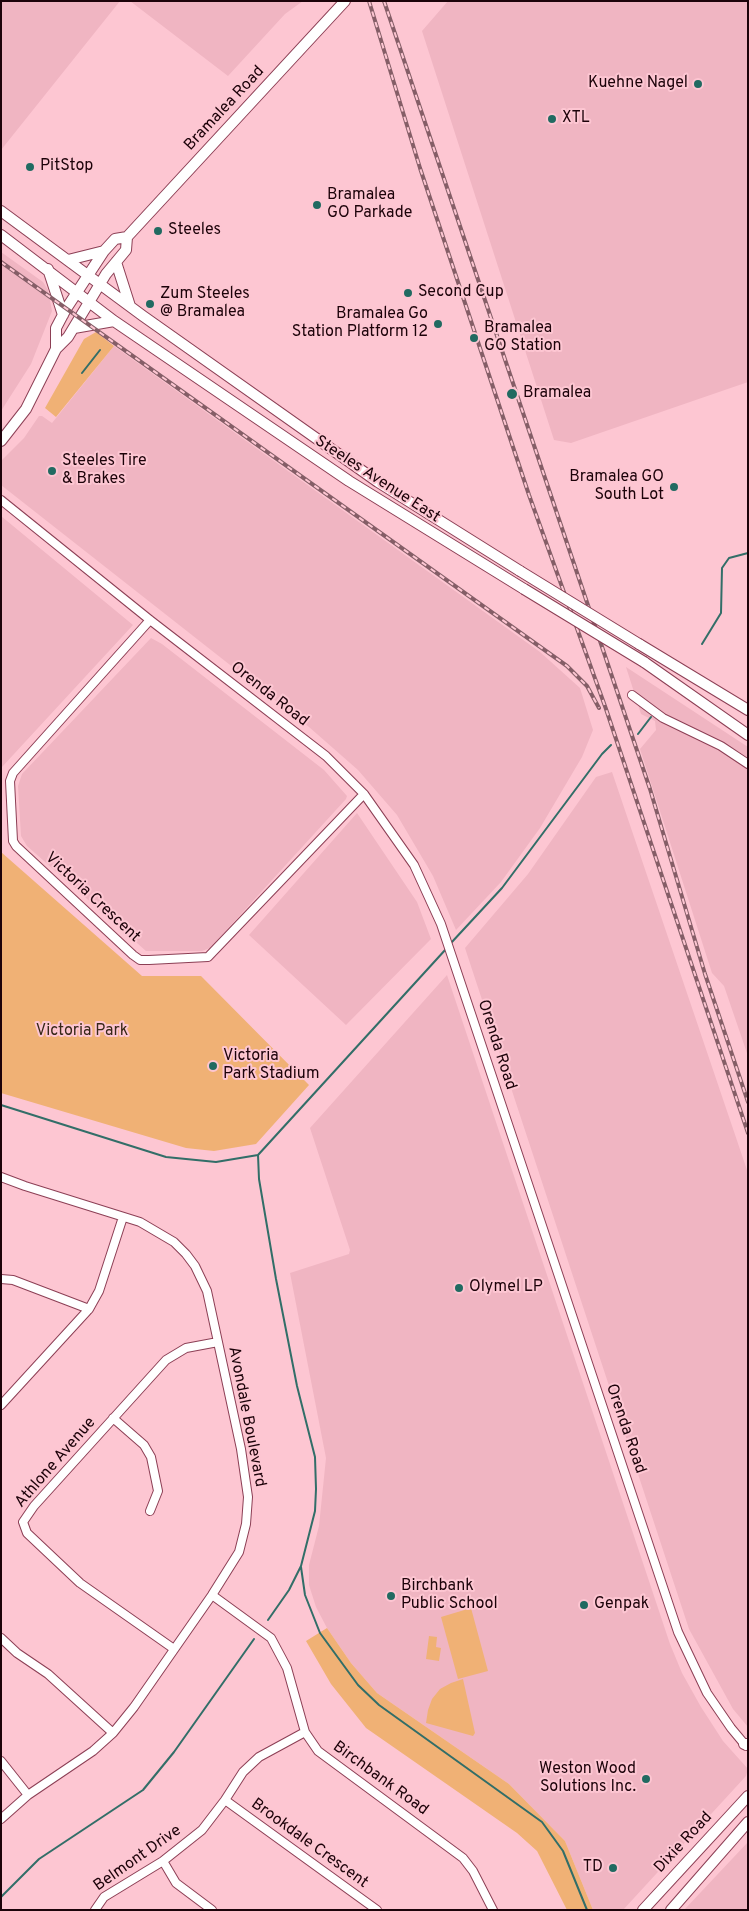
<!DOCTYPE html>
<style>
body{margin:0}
#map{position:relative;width:749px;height:1911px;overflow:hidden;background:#fdc6d2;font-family:Overpass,sans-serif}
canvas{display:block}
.frame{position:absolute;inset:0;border:2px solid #1c0209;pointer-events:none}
</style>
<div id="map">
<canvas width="749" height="1911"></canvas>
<div class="frame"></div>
</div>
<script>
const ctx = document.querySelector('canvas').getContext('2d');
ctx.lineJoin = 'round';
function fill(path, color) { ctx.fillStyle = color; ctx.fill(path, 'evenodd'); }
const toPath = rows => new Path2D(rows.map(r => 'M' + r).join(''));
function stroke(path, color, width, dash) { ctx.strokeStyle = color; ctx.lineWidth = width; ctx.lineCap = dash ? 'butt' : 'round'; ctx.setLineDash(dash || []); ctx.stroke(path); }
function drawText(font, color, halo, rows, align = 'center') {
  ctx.font = font + ' Overpass,sans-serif'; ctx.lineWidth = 4; ctx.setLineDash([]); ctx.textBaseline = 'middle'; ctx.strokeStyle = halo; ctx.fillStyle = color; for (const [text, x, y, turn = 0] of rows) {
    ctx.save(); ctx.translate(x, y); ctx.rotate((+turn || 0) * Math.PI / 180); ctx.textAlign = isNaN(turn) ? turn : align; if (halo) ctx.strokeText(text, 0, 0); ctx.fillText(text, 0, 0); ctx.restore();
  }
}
fill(toPath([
 [1,1,120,1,1,150],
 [130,1,303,1,285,14,228,76],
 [448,1,748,1,748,382,571,443,554,440,422,31],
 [1,252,43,282,48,290,52,311,31,364,1,411],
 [114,346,540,652,580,688,593,730,582,757,540,828,501,882,456,930,433,876,397,815,358,770,309,727,1,485,1,461,24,438,39,416,42,416,52,423],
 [1,516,133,625,2,767,1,843],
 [151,638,162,644,324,770,347,796,346,799,210,948,202,951,146,951,27,846,21,836,18,786,22,774],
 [626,667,748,747,748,1056,724,986,712,973,640,749,656,730,655,721,641,714],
 [612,772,748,1173,748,1727,733,1709,689,1629,465,948,528,874,596,777],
 [357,813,417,902,431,939,346,1025,249,935],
 [447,975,670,1644,682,1673,701,1707,723,1741,748,1769,746,1776,623,1910,593,1910,565,1841,509,1784,377,1693,351,1663,327,1628,316,1607,309,1585,309,1565,319,1526,326,1458,290,1273,349,1254,350,1250,310,1128],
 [748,1842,748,1910,684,1910]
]), '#f0b5c2');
fill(toPath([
 [96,332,114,346,56,417,45,408,84,339],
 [1,852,142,976,201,976,309,1085,256,1144,214,1151,186,1148,1,1093],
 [471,1608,488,1671,458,1679,441,1617],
 [327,1628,351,1663,377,1693,509,1784,565,1841,593,1910,567,1910,537,1851,517,1833,366,1728,331,1684,306,1641],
 [429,1636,437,1637,436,1647,441,1648,439,1661,426,1659],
 [463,1679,475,1733,473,1736,426,1723,428,1710,432,1699,440,1689,451,1683]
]), '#f0b175');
stroke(toPath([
 [82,373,100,350],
 [702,644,721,613,722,568,729,558,748,553],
 [638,734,651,717],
 [451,943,502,888,602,754,611,745],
 [1,1105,166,1157,216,1162,258,1155,446,949],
 [258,1155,259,1179,276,1279,297,1386,315,1457,316,1489,315,1511,301,1566,289,1590,268,1620],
 [301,1567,305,1595,320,1633,358,1685,379,1705,542,1822,563,1851,587,1910],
 [1,1897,39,1859,143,1790,174,1752,254,1639]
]), '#326e68', 2);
const minor = toPath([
 [1,500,150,620,326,756,364,794,414,865,441,924,678,1632,707,1693,731,1728,746,1746],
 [150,620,13,773,10,781,13,841,16,846,133,955,140,960,149,960,208,957,364,794],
 [632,695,663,718,721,746,748,764],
 [1,1177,25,1186,140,1222,174,1242,186,1254,195,1266,207,1291,241,1449,248,1497,246,1524,239,1552,212,1595,134,1707,113,1733,93,1751,28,1795,1,1819],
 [1,1279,13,1280,89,1309],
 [1,1405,89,1309,99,1291,123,1217],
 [113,1418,144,1445,151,1457,158,1491,150,1511],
 [212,1595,271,1638,287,1668,305,1732,318,1751,463,1858,473,1871,493,1910],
 [1,1638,17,1653,48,1674,113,1733],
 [174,1649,80,1583,27,1533,23,1522,34,1506,166,1360,186,1348,218,1342],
 [1,1761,28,1795],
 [225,1800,377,1910],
 [163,1861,176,1883,212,1910],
 [95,1910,104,1897,163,1861,202,1830,225,1800,243,1772,259,1757,305,1732]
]);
const major = toPath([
 [1,211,143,316,378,482,520,571],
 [1,235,114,321,349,481,524,589],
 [68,260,104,251],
 [116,262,130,306],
 [48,269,63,315],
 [74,328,114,321],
 [56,349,56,328,66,309,104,251,115,239,127,237],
 [1,441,26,409,56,349,68,337,106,274,126,250,127,237,345,1],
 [639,644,748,710],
 [644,662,748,735],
 [744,1744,748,1744],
 [643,1910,748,1796],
 [671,1910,748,1822]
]);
stroke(minor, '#8c3f55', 10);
stroke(major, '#8c3f55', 12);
stroke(minor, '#fff', 8);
stroke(major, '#fff', 10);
const rail = toPath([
 [369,1,420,168,529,495,606,709,748,1133],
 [384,1,650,789,705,974,748,1102],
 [1,262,567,666,587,686,599,708]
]);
stroke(rail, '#855e67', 4);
stroke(rail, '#fdc6d2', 2, [5.5]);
const majorBridge = toPath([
 [520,571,639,644],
 [524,589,644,662]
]);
stroke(majorBridge, '#8c3f55', 12, []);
stroke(majorBridge, '#fff', 10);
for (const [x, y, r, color] of [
 [698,84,5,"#216a61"],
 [552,119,5,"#216a61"],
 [30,167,5,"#216a61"],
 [317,205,5,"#216a61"],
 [158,231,5,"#216a61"],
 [408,293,5,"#216a61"],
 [150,304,5,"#216a61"],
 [438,324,5,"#216a61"],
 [474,338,5,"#216a61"],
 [512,394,6,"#216a61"],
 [52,471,5,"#216a61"],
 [674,487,5,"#216a61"],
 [213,1066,5,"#216a61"],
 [459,1288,5,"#216a61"],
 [391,1596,5,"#216a61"],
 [584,1605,5,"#216a61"],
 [646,1779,5,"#216a61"],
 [613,1868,5,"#216a61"]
]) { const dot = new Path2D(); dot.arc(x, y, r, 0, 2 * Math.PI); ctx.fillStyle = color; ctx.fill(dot); stroke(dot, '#fdc6d2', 2); }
drawText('16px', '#1c0209', '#fdc6d2', [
 ["Kuehne Nagel",688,84,"right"],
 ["XTL",562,119],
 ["PitStop",40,167],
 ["Bramalea",327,196],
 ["GO Parkade",327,214],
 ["Steeles",168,231],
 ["Second Cup",418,293],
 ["Zum Steeles",160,295],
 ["@ Bramalea",160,313],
 ["Bramalea Go",428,315,"right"],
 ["Station Platform 12",428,333,"right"],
 ["Bramalea",484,329],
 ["GO Station",484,347],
 ["Bramalea",523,394],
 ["Steeles Tire",62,462],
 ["& Brakes",62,480],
 ["Bramalea GO",664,478,"right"],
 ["South Lot",664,496,"right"],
 ["Victoria",223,1057],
 ["Park Stadium",223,1075],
 ["Olymel LP",469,1288],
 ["Birchbank",401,1587],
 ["Public School",401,1605],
 ["Genpak",594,1605],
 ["Weston Wood",636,1770,"right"],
 ["Solutions Inc.",636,1788,"right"],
 ["TD",603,1868,"right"]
], 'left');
drawText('16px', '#1c0209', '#fdc6d2', [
 ["Bramalea Road",225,109,-47],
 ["Steeles Avenue East",377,480,33],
 ["Orenda Road",269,695,38],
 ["Victoria Crescent",92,898,43],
 ["Orenda Road",496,1045,72],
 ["Avondale Boulevard",246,1417,79],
 ["Orenda Road",625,1429,71],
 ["Athlone Avenue",56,1463,-49],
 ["Birchbank Road",380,1779,36],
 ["Dixie Road",684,1843,-47],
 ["Brookdale Crescent",309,1844,36],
 ["Belmont Drive",138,1859,-35]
]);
drawText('16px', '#372717', '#fdc6d2', [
 ["Victoria Park",82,1032]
]);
</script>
